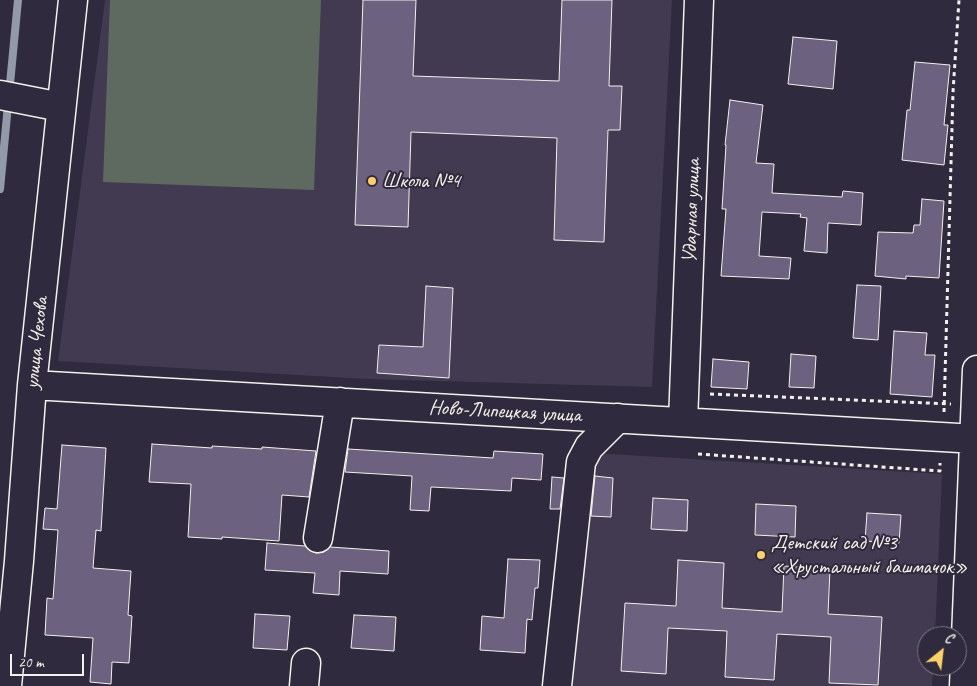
<!DOCTYPE html>
<meta charset="utf-8">
<style>
body{margin:0}
#map{position:relative;width:977px;height:686px;overflow:hidden;background:#2f2a3d;font-family:Caveat,sans-serif}
canvas{display:block}
.north{position:absolute;left:917px;top:626px;width:50px;height:50px;box-sizing:border-box;background:#2f2a3d;border:1px solid #7e7a81;border-radius:50%;rotate:29deg;font-size:14px;font-weight:700;line-height:20px;text-align:center;color:#f4f1e8}
.north::after{content:'';display:block;margin:auto;width:18px;height:22px;background:#ffd166;clip-path:polygon(50% 0,100% 100%,50% 72%,0 100%)}
.scale{position:absolute;left:10px;top:654px;width:74px;height:22px;box-sizing:border-box;border:2px solid #f4f1e8;border-top:0;padding-left:6px;font-size:15px;line-height:18px;white-space:nowrap;color:#f4f1e8;-webkit-text-stroke:4px #2f2a3d;paint-order:stroke}
</style>
<div id="map">
<canvas width="977" height="686"></canvas>
<div class="north">С</div>
<div class="scale">20 m</div>
</div>
<script>
const ctx = document.querySelector('canvas').getContext('2d');
ctx.lineJoin = 'round';
function fill(path, color) { ctx.fillStyle = color; ctx.fill(path, 'evenodd'); }
const toPath = rows => new Path2D(rows.map(r => 'M' + r).join(''));
function stroke(path, color, width, dash) { ctx.strokeStyle = color; ctx.lineWidth = width; ctx.lineCap = dash ? 'butt' : 'round'; ctx.setLineDash(dash || []); ctx.stroke(path); }
function drawText(font, color, halo, rows, align = 'center') {
  ctx.font = font + ' Caveat,sans-serif'; ctx.lineWidth = 4; ctx.setLineDash([]); ctx.textBaseline = 'middle'; ctx.strokeStyle = halo; ctx.fillStyle = color; for (const [text, x, y, turn = 0] of rows) {
    ctx.save(); ctx.translate(x, y); ctx.rotate((+turn || 0) * Math.PI / 180); ctx.textAlign = isNaN(turn) ? turn : align; if (halo) ctx.strokeText(text, 0, 0); ctx.fillText(text, 0, 0); ctx.restore();
  }
}
fill(toPath([
 [105,0,672,0,652,387,366,379,58,361],
 [594,453,942,474,935,636,927,636,927,666,933,666,932,686,571,686]
]), '#413a50');
fill(toPath([
 [110,0,321,0,314,190,103,182]
]), '#5e695f');
stroke(toPath([
 [0,189,18,0]
]), '#939aa7', 8);
const building = toPath([
 [363,0,416,0,413,76,559,81,562,0,612,0,609,86,622,86,620,130,608,130,604,242,554,240,557,138,411,132,408,227,355,225,363,0],
 [793,37,837,41,833,89,788,84,793,37],
 [915,62,950,65,944,125,948,125,944,165,902,160,907,110,910,110,915,62],
 [730,100,763,105,756,163,774,164,772,193,842,197,843,191,863,193,861,225,828,223,827,253,804,251,807,218,800,217,801,214,762,212,759,256,791,258,789,279,721,276,726,209,722,209,726,145,725,145,730,100],
 [922,199,944,201,939,278,906,276,906,279,875,276,878,232,913,233,914,225,920,225,922,199],
 [857,285,881,286,878,340,853,338,857,285],
 [426,286,453,288,449,378,377,373,379,345,423,347,426,286],
 [894,331,927,333,925,355,935,355,932,397,890,394,894,331],
 [791,354,816,356,814,388,789,387,791,354],
 [713,359,749,362,747,389,711,387,713,359],
 [152,444,212,448,212,446,262,449,262,447,316,451,309,497,282,495,279,541,222,537,222,539,188,537,191,484,149,482,152,444],
 [62,445,106,448,101,531,96,530,93,568,131,571,128,615,132,616,129,663,112,662,111,684,90,682,93,638,45,635,47,598,53,599,58,530,43,529,45,508,57,509,62,445],
 [348,449,493,458,494,451,543,454,541,480,512,478,511,491,431,487,429,511,410,510,412,476,345,472,348,449],
 [595,476,613,478,611,517,591,516,595,476],
 [552,477,564,478,560,509,550,509,552,477],
 [653,498,688,500,687,531,651,529,653,498],
 [756,504,796,506,795,537,755,535,756,504],
 [867,513,901,515,899,543,865,541,867,513],
 [267,543,305,546,309,550,316,553,324,552,330,547,389,551,388,574,340,571,339,595,313,593,315,573,265,570,267,543],
 [508,559,540,560,538,588,535,588,532,620,527,619,525,653,480,650,482,616,504,618,508,559],
 [678,560,724,563,722,608,782,612,784,566,830,569,828,614,882,617,878,685,829,683,831,637,777,634,774,680,725,677,727,631,668,628,666,674,621,671,625,603,676,606,678,560],
 [255,614,290,616,287,650,253,648,255,614],
 [354,615,396,617,394,651,351,648,354,615]
]);
fill(building, '#6c617e');
stroke(building, '#f4f1e8', 1);
const minor = toPath([
 [0,95,61,107],
 [32,385,977,439],
 [683,422,699,0],
 [318,538,340,402],
 [7,686,19,561,32,385,73,0],
 [304,686,306,663],
 [557,686,581,462,589,447,618,418],
 [964,686,977,370]
]);
stroke(minor, '#f4f1e8', 31);
stroke(toPath([
 [710,394,951,404],
 [944,412,953,92,959,0],
 [698,454,940,471,940,463]
]), '#f4f1e8', 3, [4, 4]);
stroke(minor, '#2f2a3d', 28);
for (const [x, y, r, color] of [
 [372,181,5,"#ffd166"],
 [761,555,5,"#ffd166"]
]) { const dot = new Path2D(); dot.arc(x, y, r, 0, 2 * Math.PI); ctx.fillStyle = color; ctx.fill(dot); stroke(dot, '#2f2a3d', 2); }
drawText('21px', '#f4f1e8', '#2f2a3d', [
 ["Школа №4",382,181],
 ["Детский сад №3",771,543],
 ["«Хрустальный башмачок»",771,567]
], 'left');
drawText('21px', '#f4f1e8', '#2f2a3d', [
 ["Ударная улица",692,211,-88],
 ["улица Чехова",37,343,-84],
 ["Ново-Липецкая улица",505,412,3]
]);
</script>
